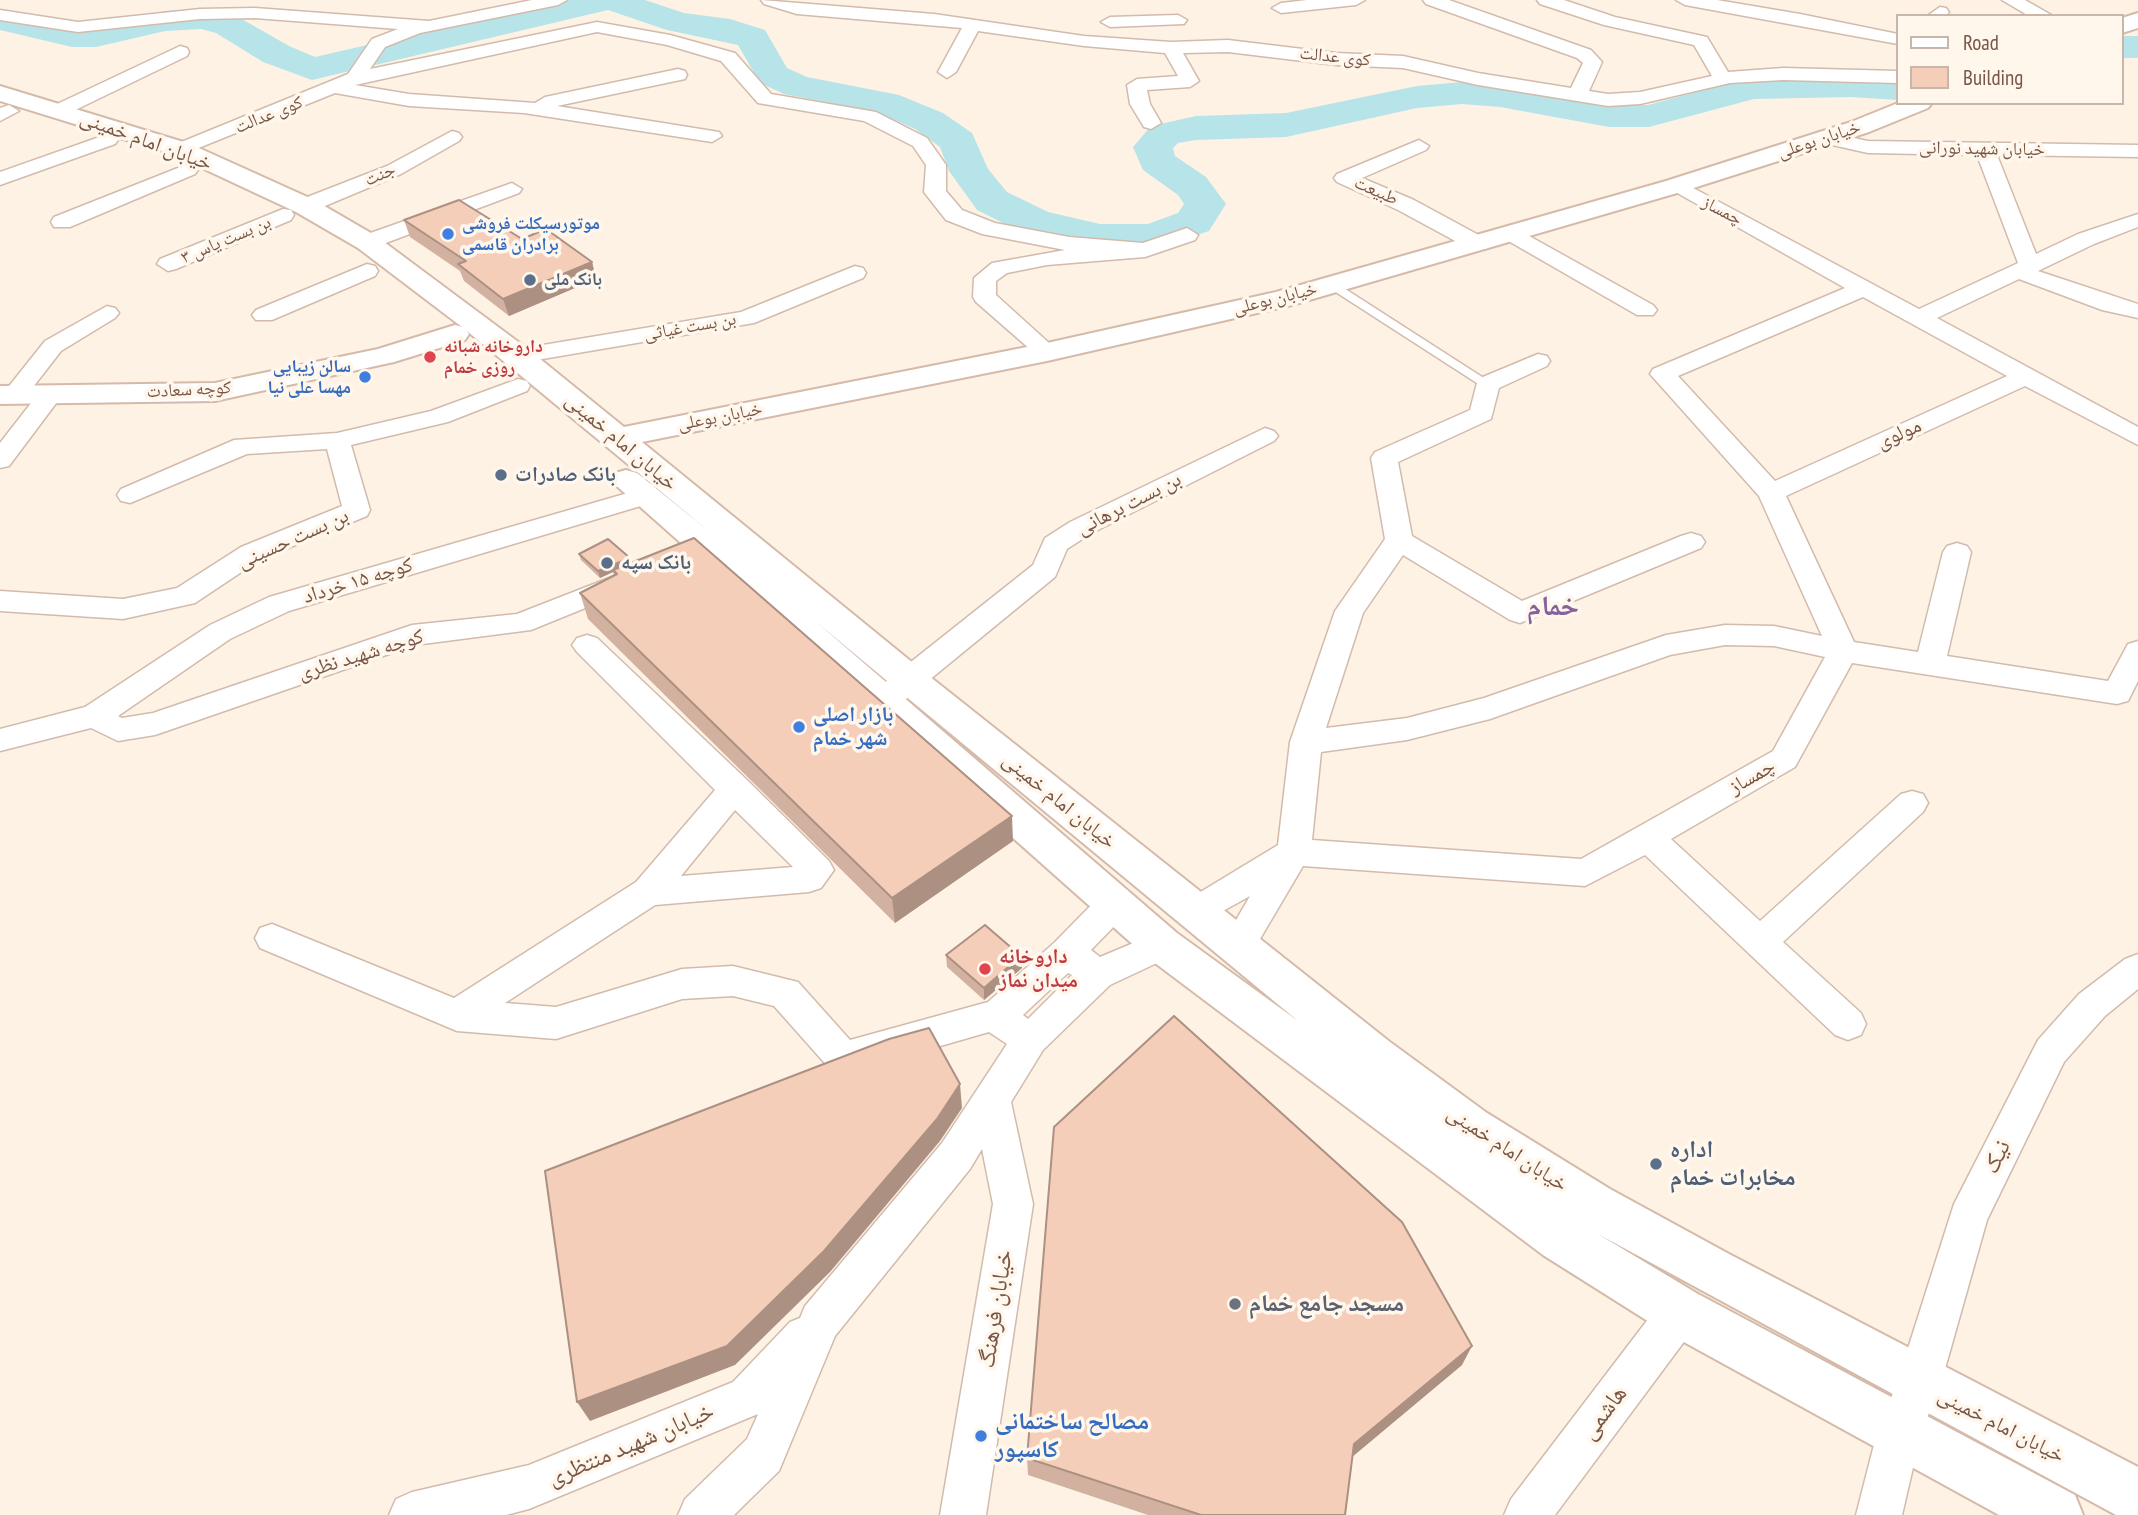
<!DOCTYPE html>
<meta charset="utf-8">
<style>
body{margin:0}
#map{position:relative;width:2138px;height:1515px;overflow:hidden;background:#fef2e4;font-family:"PT Sans Narrow",sans-serif}
canvas{display:block}
.legend{position:absolute;left:1896px;top:14px;width:228px;height:91px;box-sizing:border-box;background:#fff6ec;border:2px solid #c9b6aa;margin:0;padding:9px 12px;list-style:none;font-size:21px;color:#785647}
.legend li{display:flex;align-items:center;gap:14px;height:35px}
.legend b{width:35px;border:2px solid #c9b6aa}
</style>
<div id="map">
<canvas width="2138" height="1515"></canvas>
<ul class="legend">
<li><b style="height:9px;background:#fff"></b>Road</li>
<li><b style="height:19px;background:#f5ceba"></b>Building</li>
</ul>
</div>
<script>
const ctx = document.querySelector('canvas').getContext('2d');
ctx.lineJoin = 'round';
const toPath = rows => new Path2D(rows.map(r => 'M' + r).join(''));
function fill(path, color) { ctx.fillStyle = color; ctx.fill(path, 'evenodd'); }
function stroke(path, color, width, dash) { ctx.strokeStyle = color; ctx.lineWidth = width; ctx.lineCap = dash ? 'butt' : 'round'; ctx.setLineDash(dash || []); ctx.stroke(path); }
function drawText(font, color, halo, rows, align = 'center') {
  ctx.font = font + ' "PT Sans Narrow","Noto Naskh Arabic",sans-serif'; ctx.lineWidth = 7; ctx.setLineDash([]); ctx.textBaseline = 'middle'; ctx.strokeStyle = halo; ctx.fillStyle = color; for (const [text, x, y, turn = 0] of rows) {
    ctx.save(); ctx.translate(x, y); ctx.rotate((+turn || 0) * Math.PI / 180); ctx.textAlign = isNaN(turn) ? turn : align; if (halo) ctx.strokeText(text, 0, 0); ctx.fillText(text, 0, 0); ctx.restore();
  }
}
fill(toPath([
 [563,0,645,0,684,13,730,19,765,30,787,68,807,77,899,95,943,113,972,133,988,169,1007,192,1048,212,1100,224,1148,224,1178,213,1184,204,1178,195,1143,170,1133,147,1151,126,1196,116,1286,113,1417,86,1462,82,1500,85,1609,105,1648,105,1753,77,1851,75,1898,78,1898,100,1851,97,1754,99,1649,127,1609,127,1500,107,1462,104,1417,108,1286,137,1196,140,1178,143,1173,148,1175,156,1206,177,1226,204,1209,231,1152,250,1100,250,1019,231,977,210,949,171,940,147,915,129,876,112,784,94,760,83,738,45,667,30,608,10,312,80,263,62,216,33,201,29,165,31,96,47,72,47,0,30,0,10,72,25,96,25,165,11,201,9,240,18,289,46,315,57,563,0],
 [2122,36,2138,36,2138,58,2122,58,2122,36]
]), '#b7e4e9');
const lane = toPath([
 [1332,282,1336,283,1493,384,1491,387,1483,387,1328,287,1328,283,1332,282]
]);
const street = toPath([
 [532,0,567,0,558,5,420,33,385,47,370,69,597,22,670,35,735,53,771,94,876,112,927,138,946,165,946,191,962,210,995,223,1069,237,1143,243,1187,228,1198,235,1195,240,1145,257,1047,265,1007,273,996,281,996,295,1059,352,1055,357,1047,359,1039,357,976,302,973,297,974,278,992,263,1065,250,982,234,946,220,924,192,926,165,913,146,864,121,758,103,721,61,667,45,597,32,355,85,409,94,535,103,545,97,678,69,685,71,687,75,685,79,557,106,719,132,722,136,712,142,524,113,409,106,335,93,181,155,174,153,171,149,174,145,348,74,372,39,398,29,255,18,200,19,78,32,0,20,0,10,78,22,200,9,255,8,429,21,532,0],
 [761,0,934,14,1084,36,1171,42,1228,40,1336,53,1403,56,1478,73,1571,88,1583,63,1577,58,1426,4,1423,0,1449,0,1591,50,1602,62,1589,91,1608,94,1640,92,1712,76,1694,45,1604,25,1540,4,1537,0,1564,0,1615,17,1707,37,1728,72,1783,68,1898,71,1898,83,1783,80,1730,83,1640,104,1608,106,1478,85,1403,68,1336,65,1228,52,1183,53,1199,81,1190,87,1147,90,1150,104,1161,123,1151,129,1144,127,1130,104,1127,85,1137,79,1178,76,1165,53,1084,46,978,31,956,72,947,78,938,72,962,28,797,14,764,4,761,0],
 [1307,0,1365,0,1356,5,1281,13,1272,8,1281,3,1307,0],
 [1676,0,1717,0,1800,14,1898,34,1898,44,1685,5,1676,0],
 [2002,0,2025,0,2053,16,2029,16,2002,0],
 [1940,7,1946,8,1949,12,1946,16,1927,16,1940,7],
 [1178,15,1187,20,1184,24,1110,27,1101,22,1110,17,1178,15],
 [180,46,187,48,189,52,187,56,67,114,53,114,50,110,53,106,180,46],
 [9,105,19,111,0,121,0,108,9,105],
 [452,131,459,133,462,137,459,141,401,174,313,211,297,211,294,206,297,201,387,166,452,131],
 [1826,132,1868,141,2138,145,2138,157,1997,155,2036,254,2078,234,2138,214,2138,227,2094,244,2038,271,2138,304,2138,318,2102,310,2019,279,1937,318,2138,427,2138,445,2025,386,1786,496,1854,642,1918,652,1943,552,1947,546,1957,543,1967,546,1971,552,1947,656,2108,681,2128,644,2138,641,2138,681,2128,701,2117,704,1852,663,1795,767,1671,839,1760,921,1901,794,1912,791,1923,794,1928,803,1923,812,1783,942,1861,1013,1866,1024,1861,1035,1848,1040,1835,1035,1645,855,1585,886,1303,866,1250,956,1238,960,1226,956,1221,946,1250,896,1196,926,1184,922,1179,912,1184,902,1278,845,1290,742,1335,611,1385,539,1371,458,1375,452,1470,410,1478,379,1538,354,1547,356,1550,361,1547,366,1499,388,1491,419,1398,462,1412,536,1522,601,1681,536,1691,533,1701,536,1705,542,1701,548,1520,623,1510,620,1403,555,1363,613,1326,728,1407,718,1484,698,1666,635,1725,625,1774,626,1822,636,1759,496,1650,374,1653,369,1845,288,1665,186,1668,182,1682,182,1919,309,2018,263,1977,155,1868,153,1819,142,1816,138,1826,132],
 [1863,297,2007,376,1775,481,1678,376,1863,297],
 [1725,645,1774,646,1825,657,1773,751,1581,859,1312,840,1321,752,1407,740,1490,719,1670,655,1725,645],
 [108,134,118,140,115,144,0,185,0,172,108,134],
 [1419,140,1429,146,1426,150,1362,178,1414,200,1486,239,1489,244,1486,249,1470,249,1398,210,1337,182,1334,178,1337,174,1419,140],
 [188,164,198,170,195,174,70,227,54,227,51,222,54,217,188,164],
 [512,183,522,189,519,193,375,247,367,249,356,242,359,237,512,183],
 [283,209,291,210,294,215,291,220,176,269,168,271,157,264,160,259,283,209],
 [1513,227,1653,305,1657,310,1653,315,1637,315,1505,239,1502,234,1513,227],
 [367,264,375,266,378,271,375,276,272,320,256,320,252,315,256,310,367,264],
 [855,266,863,268,866,273,863,278,754,323,519,363,510,361,507,356,510,351,519,349,741,312,855,266],
 [107,306,115,308,119,313,115,318,61,351,23,400,5,400,2,395,45,341,107,306],
 [518,379,527,381,530,386,527,391,448,422,351,445,370,510,367,516,261,559,195,603,123,619,0,611,0,591,123,599,177,588,241,547,342,506,327,449,247,454,130,503,121,501,117,495,121,489,234,440,337,433,431,411,518,379],
 [51,387,60,389,63,394,9,466,0,468,0,443,42,389,51,387],
 [1265,428,1274,431,1278,436,1274,441,1090,534,1067,549,1055,577,895,708,884,711,873,708,869,700,873,692,1033,565,1045,538,1070,522,1265,428],
 [645,488,654,490,658,496,654,502,289,611,230,639,118,716,122,718,153,713,412,625,517,614,622,573,632,575,636,582,632,589,531,630,415,645,155,735,118,741,91,728,0,751,0,729,85,707,210,625,269,597,645,488],
 [587,635,597,638,746,779,829,861,834,870,821,888,809,892,655,905,505,1003,556,1007,682,969,733,966,798,982,850,1040,988,1002,1055,942,1103,893,1115,889,1127,893,1132,903,1127,913,1091,950,1100,957,1162,931,1174,935,1179,945,1174,955,1110,985,1043,1050,1011,1102,1033,1204,986,1515,940,1515,993,1204,982,1149,970,1169,835,1336,779,1471,734,1515,678,1515,685,1499,747,1439,758,1414,529,1509,506,1515,389,1515,396,1499,412,1492,529,1465,733,1382,790,1322,800,1318,805,1306,942,1143,1007,1044,989,1032,843,1074,830,1069,774,1006,733,996,682,999,556,1039,457,1031,260,948,255,938,260,928,272,924,454,998,636,882,715,790,577,652,572,645,577,638,587,635],
 [735,810,793,867,681,876,735,810],
 [1068,973,1072,975,1028,1019,1023,1015,1068,973],
 [2138,954,2138,989,2105,1016,2064,1062,1987,1220,1941,1383,1921,1433,1902,1515,1856,1515,1877,1433,1897,1383,1954,1204,2038,1040,2079,994,2125,959,2138,954],
 [1680,1291,1695,1297,1701,1312,1695,1327,1555,1515,1504,1515,1511,1499,1665,1297,1680,1291]
]);
const secondary = toPath([
 [2138,13,2138,28,2122,33,2122,18,2138,13],
 [0,86,190,144,314,200,376,236,529,350,624,427,1047,343,1276,292,1666,181,1851,122,1898,103,1932,103,1928,108,1869,132,1684,191,1292,305,1047,361,642,442,924,672,1390,1042,1487,1113,1610,1189,1729,1254,2138,1467,2138,1515,2116,1515,1598,1234,1698,1294,2075,1495,2083,1515,1999,1515,1662,1330,1543,1255,1147,957,610,480,615,473,626,470,637,473,711,533,467,331,469,334,465,340,394,362,215,401,0,404,0,386,215,383,378,349,455,325,462,327,358,248,296,212,172,154,0,101,0,86],
 [814,620,898,690,1298,1021,1177,933,814,620]
]);
stroke(lane, '#d2bbac', 3);
stroke(street, '#d2bbac', 3);
stroke(secondary, '#d5baa9', 4);
fill(lane, '#fff');
fill(street, '#fff');
fill(secondary, '#fff');
fill(toPath([
 [404,220,522,239,592,262,596,279,509,316,464,281,460,271,410,237],
 [579,554,631,563,1013,841,895,923,588,619,580,593,614,576,613,572,600,578,581,560],
 [946,955,1021,956,1022,968,984,1000,947,967],
 [1462,1365,1352,1457,1345,1515,1148,1515,1028,1475,1027,1458]
]), '#d3b1a0');
fill(toPath([
 [592,262,596,279,509,316,503,299],
 [630,558,632,565,613,570,613,572,600,578,598,571],
 [1012,816,1013,841,895,923,892,898],
 [1021,956,1022,968,984,1000,984,988],
 [960,1084,962,1108,940,1141,830,1272,735,1365,590,1421,577,1402],
 [1472,1346,1462,1365,1346,1462,1354,1444]
]), '#ac9082');
const building = toPath([
 [459,200,522,239,546,229,592,262,503,299,458,264,466,261,404,220,459,200],
 [694,538,1012,816,892,898,580,593,617,574,613,570,694,538],
 [608,539,630,558,598,571,579,554,608,539],
 [985,925,1021,956,984,988,946,955,985,925],
 [1174,1016,1402,1222,1472,1346,1354,1444,1345,1515,1201,1515,1027,1458,1054,1127,1174,1016],
 [929,1028,960,1084,937,1119,824,1251,727,1346,577,1402,545,1171,889,1039,929,1028]
]);
fill(building, '#f5ceba');
stroke(building, '#ac9082', 2);
for (const [x, y, r, color] of [
 [448,234,7,"#3f7fe0"],
 [530,280,7,"#5c6f8a"],
 [430,357,7,"#e0444e"],
 [365,377,7,"#3f7fe0"],
 [501,475,7,"#5c6f8a"],
 [607,563,7,"#5c6f8a"],
 [799,727,7,"#3f7fe0"],
 [985,969,7,"#e0444e"],
 [1656,1164,7,"#5c6f8a"],
 [1235,1304,7,"#6b7280"],
 [981,1436,7,"#3f7fe0"]
]) { const dot = new Path2D(); dot.arc(x, y, r, 0, 2 * Math.PI); ctx.fillStyle = color; ctx.fill(dot); stroke(dot, '#fff6ec', 2.5); }
drawText('18px', '#785647', '#fff6ec', [
 ["کوی عدالت",1335,57,6],
 ["کوی عدالت",269,115,-22],
 ["خیابان بوعلی",1819,140,-18],
 ["خیابان شهید نورانی",1982,149,1],
 ["جنت",380,175,-24],
 ["طبيعت",1376,191,24],
 ["چمساز",1722,211,28],
 ["بن بست یاس ۳",226,240,-23],
 ["خیابان بوعلی",1275,299,-14],
 ["بن بست غیاثی",690,327,-10],
 ["کوچه سعادت",189,390,-3],
 ["خیابان بوعلی",720,417,-11]
]);
drawText('bold 18px', '#366cbe', '#fff6ec', [
 ["موتورسیکلت فروشی",462,224],
 ["برادران قاسمی",462,245],
 ["سالن زیبایی",351,367,"right"],
 ["مهسا علی نیا",351,388,"right"]
], 'left');
drawText('bold 18px', '#4e5e75', '#fff6ec', [
 ["بانک ملی",544,280]
], 'left');
drawText('bold 18px', '#be3a42', '#fff6ec', [
 ["داروخانه شبانه",444,347],
 ["روزی خمام",444,368]
], 'left');
drawText('21px', '#785647', '#fff6ec', [
 ["خیابان امام خمینی",146,141,20],
 ["مولوی",1899,434,-24],
 ["خیابان امام خمینی",621,442,40],
 ["بن بست برهانی",1129,504,-27],
 ["بن بست حسینی",293,539,-24],
 ["کوچه ۱۵ خرداد",358,581,-17],
 ["کوچه شهید نظری",361,655,-17],
 ["چمساز",1752,777,-30],
 ["خیابان امام خمینی",1059,801,39],
 ["خیابان امام خمینی",1507,1149,33],
 ["خیابان امام خمینی",2001,1426,27]
]);
drawText('bold 21px', '#4e5e75', '#fff6ec', [
 ["بانک صادرات",515,475],
 ["بانک سپه",621,563]
], 'left');
drawText('bold 21px', '#366cbe', '#fff6ec', [
 ["بازار اصلی",813,715],
 ["شهر خمام",813,739]
], 'left');
drawText('bold 21px', '#be3a42', '#fff6ec', [
 ["داروخانه",999,957],
 ["میدان نماز",999,981]
], 'left');
drawText('bold 24px', '#4e5e75', '#fff6ec', [
 ["اداره",1670,1150],
 ["مخابرات خمام",1670,1178]
], 'left');
drawText('24px', '#785647', '#fff6ec', [
 ["نیک",1997,1157,-64],
 ["خیابان فرهنگ",996,1309,-81],
 ["هاشمی",1604,1413,-53],
 ["خیابان شهید منتظری",631,1445,-23]
]);
drawText('bold 24px', '#5b616d', '#fff6ec', [
 ["مسجد جامع خمام",1249,1304]
], 'left');
drawText('bold 24px', '#366cbe', '#fff6ec', [
 ["مصالح ساختمانی",995,1422],
 ["کاسپور",995,1450]
], 'left');
drawText('bold 28px', '#85629c', '#fff6ec', [
 ["خمام",1553,607]
]);
</script>
